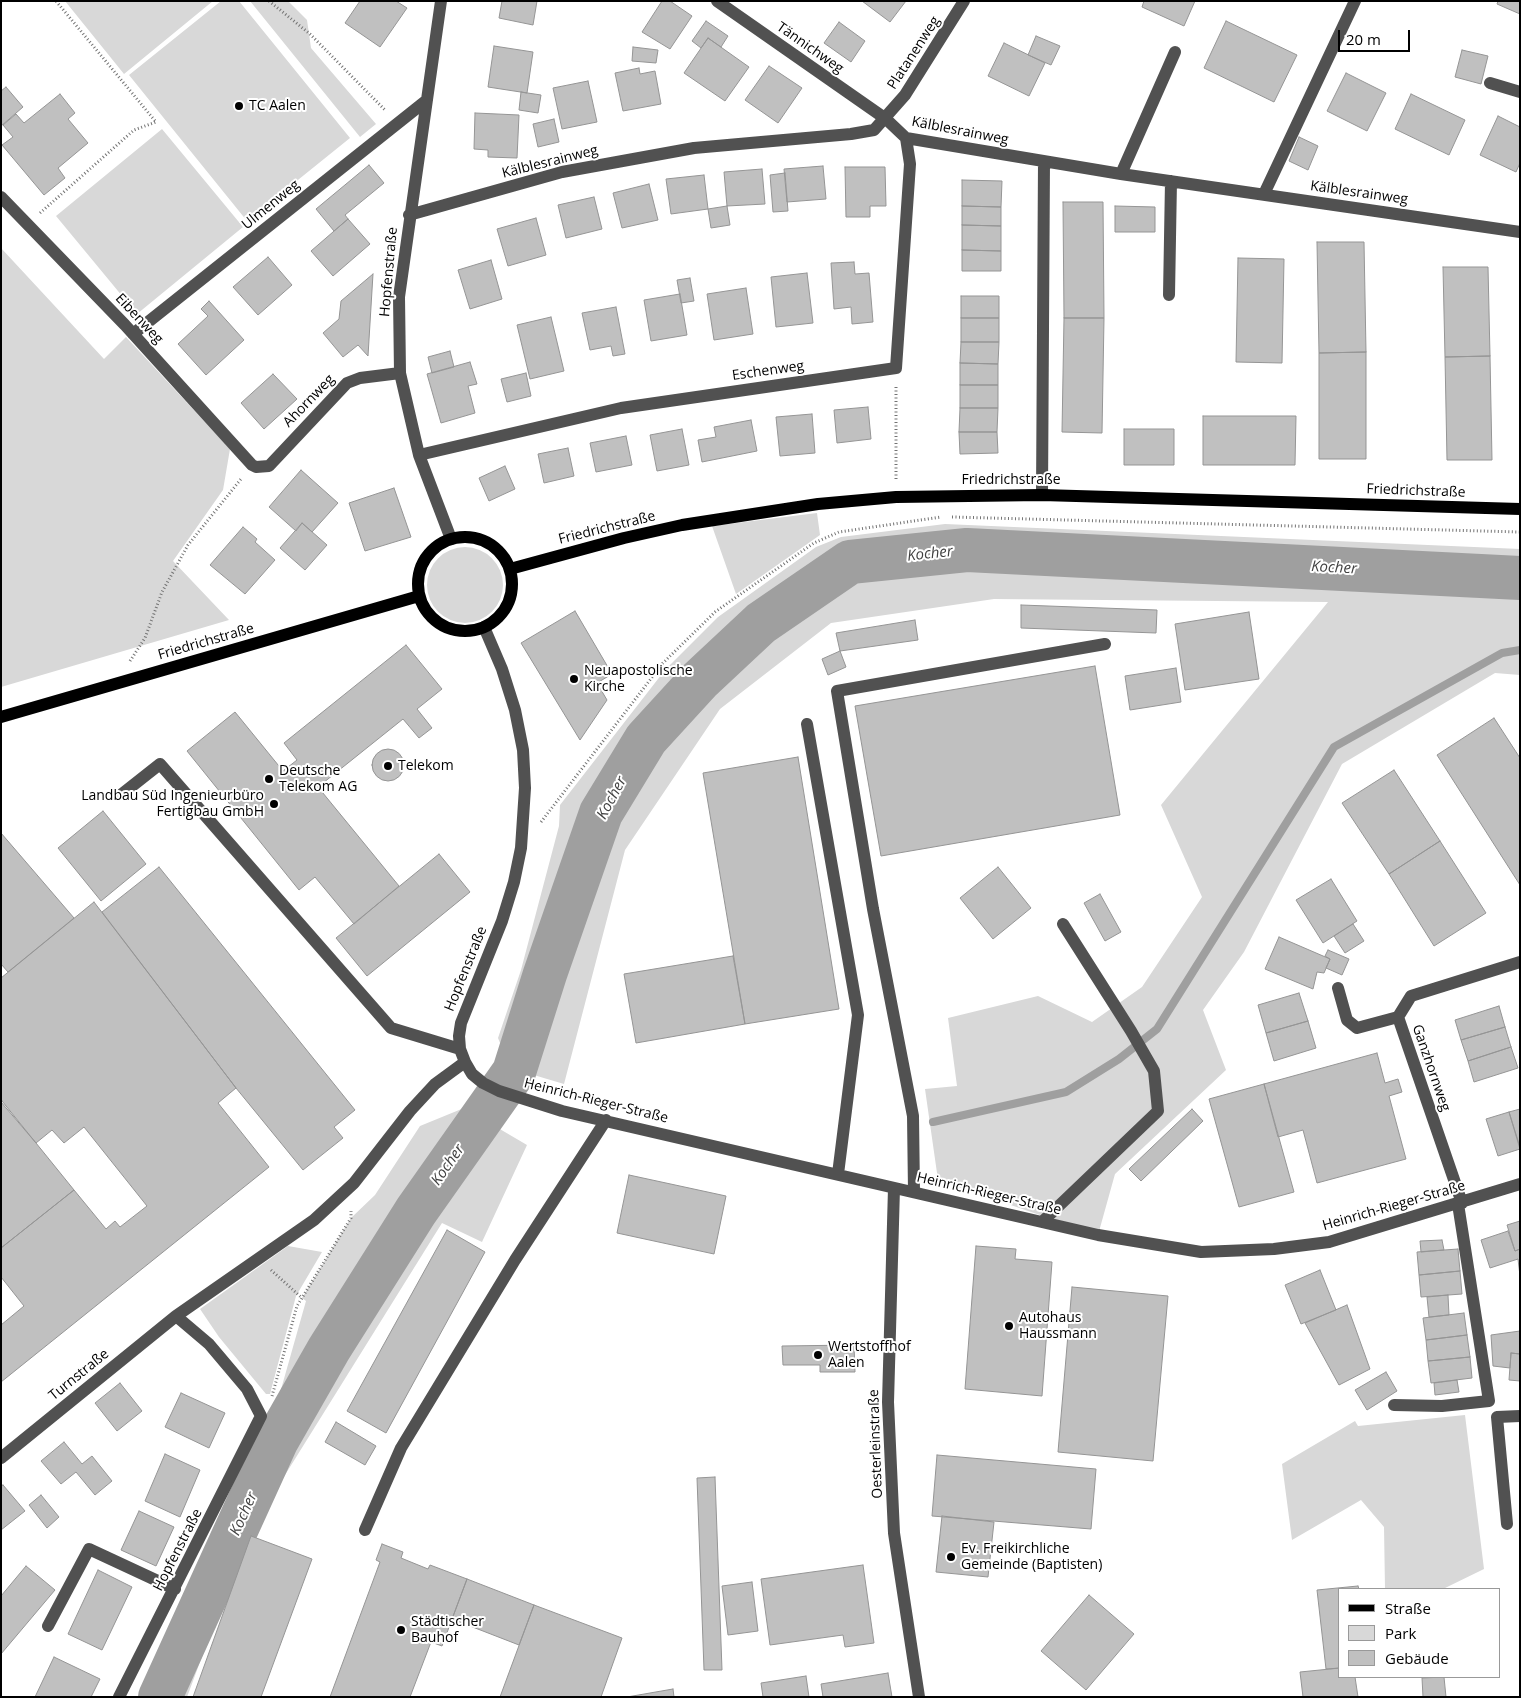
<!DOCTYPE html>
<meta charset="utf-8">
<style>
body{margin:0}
#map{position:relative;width:1521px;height:1698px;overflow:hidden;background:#fff;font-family:"Open Sans",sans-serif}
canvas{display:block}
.frame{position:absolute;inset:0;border:2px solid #000;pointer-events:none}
.legend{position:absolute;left:1338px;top:1588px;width:162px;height:90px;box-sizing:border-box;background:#fff;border:1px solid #999;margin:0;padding:6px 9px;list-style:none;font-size:15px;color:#000}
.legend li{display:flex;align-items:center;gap:10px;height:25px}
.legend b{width:25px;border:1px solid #999}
.scale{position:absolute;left:1338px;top:30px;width:72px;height:22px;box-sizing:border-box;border:2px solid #000;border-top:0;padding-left:6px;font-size:15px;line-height:18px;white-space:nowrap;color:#000;-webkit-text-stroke:4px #fff;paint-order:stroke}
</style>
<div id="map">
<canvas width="1521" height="1698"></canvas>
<div class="frame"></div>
<ul class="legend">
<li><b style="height:6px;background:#000"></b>Straße</li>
<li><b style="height:14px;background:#d8d8d8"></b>Park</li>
<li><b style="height:14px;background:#c0c0c0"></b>Gebäude</li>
</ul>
<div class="scale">20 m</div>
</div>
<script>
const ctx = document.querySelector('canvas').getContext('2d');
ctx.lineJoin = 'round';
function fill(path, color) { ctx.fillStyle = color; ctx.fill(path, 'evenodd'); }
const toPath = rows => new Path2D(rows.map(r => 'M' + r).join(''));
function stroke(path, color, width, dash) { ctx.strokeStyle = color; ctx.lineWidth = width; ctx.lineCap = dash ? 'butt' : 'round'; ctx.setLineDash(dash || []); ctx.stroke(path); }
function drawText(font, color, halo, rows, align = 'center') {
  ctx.font = font + ' "Open Sans",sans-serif'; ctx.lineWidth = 4; ctx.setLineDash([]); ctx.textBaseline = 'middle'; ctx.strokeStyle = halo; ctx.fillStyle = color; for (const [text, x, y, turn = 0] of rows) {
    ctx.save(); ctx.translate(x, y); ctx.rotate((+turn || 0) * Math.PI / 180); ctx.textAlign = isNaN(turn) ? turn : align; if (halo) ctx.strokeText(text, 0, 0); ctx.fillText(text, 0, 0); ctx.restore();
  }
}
fill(toPath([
 [65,1,213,1,124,74],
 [221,1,239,1,350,138,247,221,129,75],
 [250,1,288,1,307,20,311,48,376,124,360,137],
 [162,129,243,227,137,314,56,216],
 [1,248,104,359,126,337,230,449,223,490,173,561,229,620,1,687],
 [817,513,820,535,736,594,712,526],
 [945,524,1520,549,1520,675,1495,673,1342,764,1244,952,1203,1010,1226,1070,1115,1174,1098,1235,938,1180,925,1089,957,1086,948,1018,1038,996,1092,1022,1142,987,1202,897,1161,805,1328,602,994,599,831,623,720,709,625,850,564,1084,527,1073,505,1055,498,1038,521,970,559,826,560,805,665,670,718,617,816,547,841,537],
 '427 585a38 38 0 1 1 76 0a38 38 0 1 1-76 0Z',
 [464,1108,527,1145,482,1242,442,1223,247,1536,187,1697,171,1697,211,1599,301,1417,278,1400,306,1301,302,1298,351,1218,375,1195,420,1126],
 [288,1246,322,1252,296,1296,270,1394,266,1394,219,1337,200,1309],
 [1465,1415,1484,1569,1443,1589,1385,1589,1384,1527,1361,1500,1292,1540,1282,1464,1355,1421,1358,1426]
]), '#d8d8d8');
stroke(toPath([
 [933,1122,1066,1092,1119,1059,1157,1029,1334,747,1502,653,1520,650]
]), '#9f9f9f', 8);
stroke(toPath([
 [160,1697,277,1440,329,1349,416,1211,514,1072,545,974,601,813,646,739,700,680,761,623,850,562,967,550,1520,578]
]), '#9f9f9f', 44);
const building = toPath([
 [360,1,396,1,407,8,380,47,345,23,360,1],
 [502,1,537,1,533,25,499,18,502,1],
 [662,1,670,1,692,16,670,49,642,32,662,1],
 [862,1,906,1,890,22,862,1],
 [1144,1,1195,1,1184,26,1142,7,1144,1],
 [1498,1,1520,1,1520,14,1497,4,1498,1],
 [706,21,728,36,721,47,708,38,701,48,692,41,706,21],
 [1226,21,1297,55,1274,102,1204,68,1226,21],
 [839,22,865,41,851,62,824,43,839,22],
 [1036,36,1060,46,1051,65,1028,55,1036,36],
 [708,38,749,67,725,101,684,73,708,38],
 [1004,43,1045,63,1029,96,988,76,1004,43],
 [494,46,533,52,527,93,488,87,494,46],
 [633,47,658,50,656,63,632,61,633,47],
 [1462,50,1488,56,1481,84,1455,77,1462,50],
 [769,66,802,88,778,123,745,100,769,66],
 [639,68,640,74,655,71,661,104,623,111,615,73,639,68],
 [1346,73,1386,93,1367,131,1327,111,1346,73],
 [588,81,597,122,562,129,553,88,588,81],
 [6,87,23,107,1,126,1,91,6,87],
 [521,92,541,95,538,113,519,110,521,92],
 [60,94,75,113,68,119,88,143,58,168,65,178,44,195,2,145,13,137,3,125,16,114,24,123,60,94],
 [1411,94,1465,120,1449,155,1395,129,1411,94],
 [475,113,519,115,517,158,488,157,488,150,474,149,475,113],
 [1498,116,1520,127,1520,163,1516,172,1480,155,1498,116],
 [554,119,559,142,538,147,533,124,554,119],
 [1299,137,1318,146,1308,170,1289,161,1299,137],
 [369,165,384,183,345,215,348,219,334,231,316,209,369,165],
 [823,166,826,199,787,202,784,169,823,166],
 [845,167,885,167,886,206,870,206,870,217,846,217,845,167],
 [762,169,765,204,727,206,724,172,762,169],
 [785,173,788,211,773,212,770,175,785,173],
 [704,175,708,209,671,214,666,179,704,175],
 [962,180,1002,181,1001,207,962,206,962,180],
 [649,184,658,220,622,228,613,193,649,184],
 [594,197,602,229,566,238,558,205,594,197],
 [1063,202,1103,202,1104,318,1064,318,1063,202],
 [727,206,730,225,711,228,708,209,727,206],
 [962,206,1001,207,1001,226,962,225,962,206],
 [1115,206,1155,207,1155,232,1115,232,1115,206],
 [536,218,546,255,508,266,497,229,536,218],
 [348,219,370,244,333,276,311,251,348,219],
 [962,225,1001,226,1001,251,962,250,962,225],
 [1317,242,1364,242,1366,352,1319,353,1317,242],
 [962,250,1001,251,1001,271,962,271,962,250],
 [268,257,292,285,258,315,233,287,268,257],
 [1238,258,1284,259,1282,363,1236,362,1238,258],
 [491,260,502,299,470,309,458,270,491,260],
 [854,262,855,274,869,273,873,322,852,324,851,307,834,309,831,263,854,262],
 [1443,267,1488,267,1490,356,1445,357,1443,267],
 [807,273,813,323,776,327,771,277,807,273],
 [373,274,368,356,358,345,343,357,323,333,339,319,341,301,373,274],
 [690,278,694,301,681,303,677,280,690,278],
 [746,288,753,334,714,340,707,294,746,288],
 [680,294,687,335,651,341,644,300,680,294],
 [961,296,999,296,999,318,961,318,961,296],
 [209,301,244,340,206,375,178,344,208,316,201,309,209,301],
 [616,307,625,354,613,356,611,346,590,350,582,313,616,307],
 [551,317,564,371,530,379,517,325,551,317],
 [961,318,999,318,999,342,961,342,961,318],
 [1064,318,1104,318,1102,433,1062,432,1064,318],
 [961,342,999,342,998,364,960,363,961,342],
 [450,351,454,367,432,373,428,357,450,351],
 [1366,352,1366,459,1319,459,1319,353,1366,352],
 [1490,356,1492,460,1447,460,1445,357,1490,356],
 [470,362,477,384,468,386,475,413,441,423,427,374,470,362],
 [960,363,998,364,998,385,960,385,960,363],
 [526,373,531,396,507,402,501,379,526,373],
 [273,374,297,399,264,429,241,403,273,374],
 [960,385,998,385,998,408,960,408,960,385],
 [868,407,871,439,837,443,834,410,868,407],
 [960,408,998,408,997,432,959,432,960,408],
 [812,414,815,453,780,456,776,417,812,414],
 [1203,416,1296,416,1295,465,1203,465,1203,416],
 [751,420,757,451,702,462,698,440,716,437,714,427,751,420],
 [682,429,689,465,657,471,650,435,682,429],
 [1124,429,1174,429,1174,465,1124,465,1124,429],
 [959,432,997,432,998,453,960,454,959,432],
 [626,436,632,465,596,472,590,443,626,436],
 [568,448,574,476,544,483,538,454,568,448],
 [505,466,515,489,489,501,479,478,505,466],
 [301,470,338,503,312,532,302,523,296,531,269,507,301,470],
 [394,488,411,537,365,551,349,503,394,488],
 [302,523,327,545,305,570,280,548,302,523],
 [243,527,257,539,255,542,275,560,245,594,210,565,243,527],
 [1021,605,1157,610,1156,633,1021,628,1021,605],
 [575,611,612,674,597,683,607,700,580,740,521,643,575,611],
 [1249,612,1259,679,1185,690,1175,624,1249,612],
 [915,620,918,640,840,651,836,633,915,620],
 [406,645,442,689,417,709,432,728,419,738,403,719,318,787,399,886,354,924,315,877,299,890,187,751,235,712,283,771,297,760,284,743,406,645],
 [840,651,846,667,828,675,822,659,840,651],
 [1095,666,1120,815,881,856,855,706,1095,666],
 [1176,668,1181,702,1130,710,1125,676,1176,668],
 [1494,718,1520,758,1520,885,1437,755,1494,718],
 '372 765a16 16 0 1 1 32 0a16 16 0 1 1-32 0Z',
 [798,757,839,1009,745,1024,703,773,798,757],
 [1394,770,1440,841,1389,874,1342,803,1394,770],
 [103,811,146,864,101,901,58,848,103,811],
 [1,833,74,918,8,972,1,964,1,833],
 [1440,841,1486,913,1434,946,1389,874,1440,841],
 [439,854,470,892,367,976,336,938,439,854],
 [159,867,355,1110,334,1127,343,1138,303,1170,236,1088,102,912,159,867],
 [998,867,1031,908,993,939,960,898,998,867],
 [1331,879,1357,921,1323,943,1296,900,1331,879],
 [1100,894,1121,932,1105,941,1084,903,1100,894],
 [94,902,236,1088,218,1103,269,1167,1,1382,1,1325,24,1306,1,1277,1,1248,74,1190,106,1229,115,1221,120,1227,147,1206,84,1127,64,1143,52,1130,36,1143,1,1102,1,978,94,902],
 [1353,924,1364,941,1345,953,1334,936,1353,924],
 [1279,937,1330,959,1324,973,1317,972,1313,989,1265,969,1279,937],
 [1328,950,1349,959,1342,975,1326,968,1330,959,1325,956,1328,950],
 [733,956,745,1024,636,1043,624,974,733,956],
 [1299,993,1308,1021,1266,1033,1258,1005,1299,993],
 [1499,1006,1505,1027,1461,1040,1455,1020,1499,1006],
 [1308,1021,1316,1048,1274,1061,1266,1033,1308,1021],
 [1505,1027,1511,1047,1468,1061,1461,1040,1505,1027],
 [1511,1047,1518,1068,1474,1082,1468,1061,1511,1047],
 [1377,1053,1385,1083,1398,1079,1402,1092,1389,1096,1406,1159,1317,1183,1303,1130,1278,1137,1264,1084,1377,1053],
 [1264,1084,1294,1192,1239,1207,1209,1099,1264,1084],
 [2,1101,74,1190,1,1248,1,1102,2,1101],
 [1192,1109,1203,1121,1141,1181,1129,1169,1192,1109],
 [1520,1109,1520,1147,1509,1112,1520,1109],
 [1509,1112,1520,1149,1498,1156,1486,1119,1509,1112],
 [629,1175,726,1196,714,1254,617,1233,629,1175],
 [1520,1221,1520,1249,1515,1251,1507,1225,1520,1221],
 [447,1230,485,1252,386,1433,347,1411,447,1230],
 [1508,1231,1515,1251,1520,1249,1520,1276,1518,1259,1490,1268,1481,1240,1508,1231],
 [1442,1240,1444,1250,1421,1252,1420,1241,1442,1240],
 [976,1246,1016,1249,1015,1259,1052,1262,1042,1396,965,1389,976,1246],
 [1458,1249,1460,1271,1419,1275,1417,1252,1458,1249],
 [1320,1270,1336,1310,1301,1324,1285,1285,1320,1270],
 [1460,1271,1462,1294,1421,1297,1419,1275,1460,1271],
 [1072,1287,1168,1296,1153,1461,1058,1452,1072,1287],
 [1448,1295,1449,1315,1429,1317,1427,1297,1448,1295],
 [1347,1305,1370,1369,1339,1385,1305,1323,1347,1305],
 [1464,1313,1467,1335,1426,1340,1423,1318,1464,1313],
 [1520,1331,1520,1354,1511,1353,1510,1368,1493,1366,1491,1335,1520,1331],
 [1467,1335,1470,1357,1428,1361,1426,1340,1467,1335],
 [854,1345,855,1372,820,1372,820,1365,783,1365,782,1346,854,1345],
 [1511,1353,1520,1354,1520,1381,1509,1380,1511,1353],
 [1470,1357,1472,1378,1431,1383,1428,1361,1470,1357],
 [1386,1372,1397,1391,1367,1410,1355,1390,1386,1372],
 [1457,1380,1459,1392,1435,1395,1434,1383,1457,1380],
 [120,1383,142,1411,117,1431,95,1403,120,1383],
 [181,1393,225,1413,209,1448,165,1427,181,1393],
 [336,1422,376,1446,365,1465,325,1442,336,1422],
 [64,1442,82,1464,92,1456,112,1481,95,1495,76,1472,61,1484,41,1461,64,1442],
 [165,1454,200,1470,180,1517,145,1501,165,1454],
 [937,1455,1096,1469,1091,1529,932,1516,937,1455],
 [715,1477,722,1670,704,1670,697,1478,715,1477],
 [3,1485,25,1511,1,1530,1,1486,3,1485],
 [41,1495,59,1517,47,1528,29,1505,41,1495],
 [139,1511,174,1527,156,1566,121,1550,139,1511],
 [942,1516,994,1522,988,1577,936,1572,942,1516],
 [251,1536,312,1559,261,1697,193,1697,251,1536],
 [382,1544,403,1552,401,1558,428,1569,430,1565,467,1579,442,1646,431,1642,410,1697,330,1697,380,1562,376,1560,382,1544],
 [863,1565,874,1643,845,1647,843,1635,770,1645,761,1579,863,1565],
 [26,1566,55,1590,1,1654,1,1596,26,1566],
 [98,1570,132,1587,102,1650,68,1634,98,1570],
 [467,1579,534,1605,519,1645,452,1619,467,1579],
 [752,1582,758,1631,728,1635,722,1586,752,1582],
 [1358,1586,1359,1589,1340,1589,1340,1668,1326,1669,1317,1590,1358,1586],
 [1089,1595,1134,1634,1086,1690,1041,1651,1089,1595],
 [534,1605,622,1638,601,1697,500,1697,534,1605],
 [54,1657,100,1679,91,1697,35,1697,54,1657],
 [1340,1668,1340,1677,1355,1677,1358,1697,1303,1697,1300,1672,1340,1668],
 [888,1673,892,1697,823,1697,821,1684,888,1673],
 [806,1676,809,1697,763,1697,761,1683,806,1676],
 [1444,1677,1446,1697,1423,1697,1422,1678,1444,1677],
 [673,1689,674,1697,627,1697,673,1689]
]);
fill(building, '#c0c0c0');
stroke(building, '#959595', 1);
stroke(toPath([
 [269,1,310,34,385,110],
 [40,213,134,130,156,122,56,1],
 [896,479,896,386],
 [952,517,1520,532],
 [130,661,145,638,162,592,188,545,241,479],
 [541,822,663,663,715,612,814,543,839,532,941,517],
 [271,1270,302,1298],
 [272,1396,297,1306,351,1218,351,1211]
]), '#737373', 3, [1, 2.5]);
stroke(toPath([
 [441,1,399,297,400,373,419,455,451,539],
 [717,1,886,119,906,138,1121,174,1520,232],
 [1490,83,1520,92],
 [1121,174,1175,52],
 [1264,194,1355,1],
 [1,197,125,325,252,465,256,467,269,466,347,383,360,378,400,373],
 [409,215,562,172,694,148,851,134,874,130,905,95,964,1],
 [1169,295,1171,181],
 [133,334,427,100],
 [419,455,621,408,896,368,910,164,906,138],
 [1042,495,1044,161],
 [484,627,502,669,515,710,523,750,525,788,521,848,514,882,502,921,461,1023,459,1036,460,1049,465,1062,472,1074,483,1083,499,1091,562,1111,1098,1235,1201,1252,1274,1249,1329,1242,1520,1184],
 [807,724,858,1015,838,1174],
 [122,794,160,764,391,1028,460,1049],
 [1338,988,1347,1020,1357,1028,1398,1017],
 [894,1188,888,1402,894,1533,919,1697],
 [914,1192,913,1116,873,909,837,691,1105,644],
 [1462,1203,1398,1017,1411,996,1520,962],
 [1042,1222,1158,1111,1154,1071,1131,1031,1063,924],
 [1394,1405,1442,1406,1489,1401,1458,1204],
 [1,1458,176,1316,314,1220,354,1183,410,1111,435,1084,465,1062],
 [1507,1524,1497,1417,1520,1416],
 [365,1530,401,1448,515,1260,606,1120],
 [48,1626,89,1549,175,1589],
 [119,1697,261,1416,247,1389,209,1344,176,1316]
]), '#515151', 12);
stroke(toPath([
 '418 584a47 47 0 1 1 94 0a47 47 0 1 1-94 0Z',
 [510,569,624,538,682,525,818,504,896,497,1042,495,1520,509],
 [1,717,419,596]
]), '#000', 12);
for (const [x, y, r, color] of [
 [239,106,5,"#000"],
 [574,679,5,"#000"],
 [388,766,5,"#000"],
 [269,779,5,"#000"],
 [274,804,5,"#000"],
 [1009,1326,5,"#000"],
 [818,1355,5,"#000"],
 [951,1557,5,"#000"],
 [401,1630,5,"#000"]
]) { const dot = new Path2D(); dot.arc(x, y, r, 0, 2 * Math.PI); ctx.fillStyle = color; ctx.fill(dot); stroke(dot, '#fff', 2); }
drawText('14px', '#000', '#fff', [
 ["Tännichweg",810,48,35],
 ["Platanenweg",914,53,-57],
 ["Kälblesrainweg",960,131,11],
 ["Kälblesrainweg",550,162,-14],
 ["Kälblesrainweg",1359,193,8],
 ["Ulmenweg",271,205,-39],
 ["Hopfenstraße",389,272,-85],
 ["Eibenweg",139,319,47],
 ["Eschenweg",768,371,-8],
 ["Ahornweg",309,401,-46],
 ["Friedrichstraße",1011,480],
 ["Friedrichstraße",1416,491,2],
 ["Friedrichstraße",607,528,-14],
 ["Friedrichstraße",206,642,-16],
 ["Hopfenstraße",466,969,-68],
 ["Ganzhornweg",1431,1068,71],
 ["Heinrich-Rieger-Straße",596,1101,14],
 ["Heinrich-Rieger-Straße",989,1194,13],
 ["Heinrich-Rieger-Straße",1394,1206,-16],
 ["Turnstraße",79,1375,-39],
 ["Oesterleinstraße",876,1444,-92],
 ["Hopfenstraße",178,1550,-63]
]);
drawText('14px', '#000', '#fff', [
 ["TC Aalen",249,106],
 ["Neuapostolische",584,671],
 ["Kirche",584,687],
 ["Telekom",398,766],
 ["Deutsche",279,771],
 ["Telekom AG",279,787],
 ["Landbau Süd Ingenieurbüro",264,796,"right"],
 ["Fertigbau GmbH",264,812,"right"],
 ["Autohaus",1019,1318],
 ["Haussmann",1019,1334],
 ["Wertstoffhof",828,1347],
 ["Aalen",828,1363],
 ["Ev. Freikirchliche",961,1549],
 ["Gemeinde (Baptisten)",961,1565],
 ["Städtischer",411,1622],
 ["Bauhof",411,1638]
], 'left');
drawText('italic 15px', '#404040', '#fff', [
 ["Kocher",930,554,-6],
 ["Kocher",1334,568,3],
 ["Kocher",612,798,-62],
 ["Kocher",448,1165,-55],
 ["Kocher",244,1514,-66]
]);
</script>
